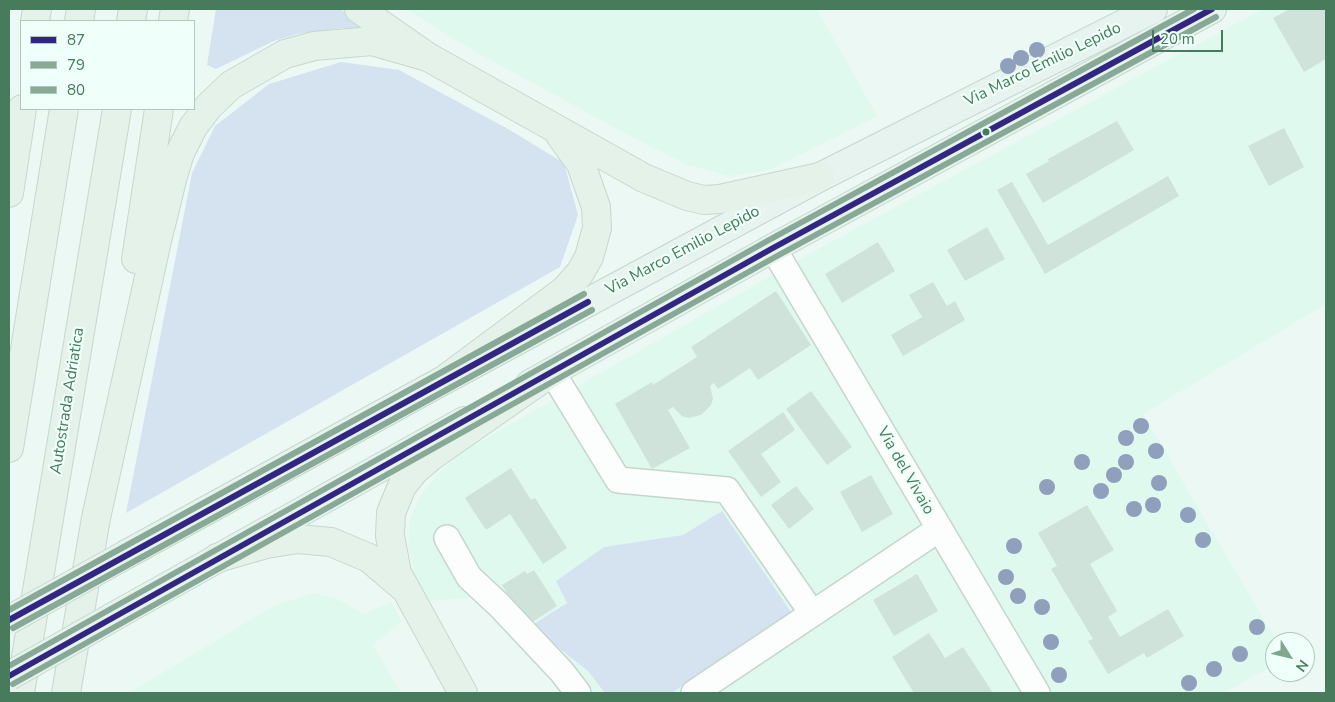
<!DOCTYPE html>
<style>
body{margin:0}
#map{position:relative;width:1335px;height:702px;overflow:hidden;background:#ecf8f4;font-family:"Nunito Sans",sans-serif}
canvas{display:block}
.frame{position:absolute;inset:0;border:10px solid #477b5c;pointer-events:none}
.legend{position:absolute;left:20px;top:20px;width:175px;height:90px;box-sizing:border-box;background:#effff9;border:1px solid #accaba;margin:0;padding:6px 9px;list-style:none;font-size:15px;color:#477b5c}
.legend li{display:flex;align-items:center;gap:10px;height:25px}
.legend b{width:25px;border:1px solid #accaba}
.north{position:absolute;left:1265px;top:632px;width:50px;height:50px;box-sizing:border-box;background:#effff9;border:1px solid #accaba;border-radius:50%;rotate:126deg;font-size:14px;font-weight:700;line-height:20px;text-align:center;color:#477b5c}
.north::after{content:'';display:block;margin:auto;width:18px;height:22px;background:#81a791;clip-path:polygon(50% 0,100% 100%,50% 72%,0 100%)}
.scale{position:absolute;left:1152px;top:30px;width:71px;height:22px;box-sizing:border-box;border:2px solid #477b5c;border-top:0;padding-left:6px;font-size:15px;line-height:18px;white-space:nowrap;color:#477b5c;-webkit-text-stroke:4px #effff9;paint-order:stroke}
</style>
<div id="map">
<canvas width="1335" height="702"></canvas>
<div class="frame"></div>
<ul class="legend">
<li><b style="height:6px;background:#312783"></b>87</li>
<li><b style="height:6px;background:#87a995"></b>79</li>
<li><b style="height:6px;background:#87a995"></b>80</li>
</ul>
<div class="north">N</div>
<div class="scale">20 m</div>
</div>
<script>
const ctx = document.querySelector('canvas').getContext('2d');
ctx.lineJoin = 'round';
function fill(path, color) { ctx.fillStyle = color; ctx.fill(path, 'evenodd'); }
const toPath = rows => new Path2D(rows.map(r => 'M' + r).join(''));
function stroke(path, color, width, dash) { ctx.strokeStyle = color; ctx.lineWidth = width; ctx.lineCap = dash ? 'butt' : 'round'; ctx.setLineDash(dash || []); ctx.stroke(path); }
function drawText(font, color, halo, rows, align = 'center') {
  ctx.font = font + ' "Nunito Sans",sans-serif'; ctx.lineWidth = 4.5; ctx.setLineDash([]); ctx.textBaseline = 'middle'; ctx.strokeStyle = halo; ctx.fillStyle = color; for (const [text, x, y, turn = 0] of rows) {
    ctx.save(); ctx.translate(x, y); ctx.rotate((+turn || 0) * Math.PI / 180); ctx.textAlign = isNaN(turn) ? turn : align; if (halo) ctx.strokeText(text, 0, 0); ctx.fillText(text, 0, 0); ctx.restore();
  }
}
fill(toPath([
 [407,9,817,9,877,116,770,170,729,176,685,164,630,136,467,47],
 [1263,9,1326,9,1326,304,1143,414,1277,642,1275,642,1275,664,1224,693,568,693,560,681,514,641,488,610,470,598,427,601,414,574,408,546,410,518,418,499,435,477,460,453,818,249],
 [314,593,338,599,363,614,391,602,402,621,373,645,401,693,129,693,275,605]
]), '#e0f9ef');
fill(toPath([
 [216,9,341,9,365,30,342,28,298,34,274,41,216,69,207,65],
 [341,62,399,70,508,129,564,163,578,215,560,267,126,513,192,173,215,126,269,84],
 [722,511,791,612,672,693,605,693,588,671,531,626,567,603,556,581,604,547,683,535]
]), '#d5e3f1');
fill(toPath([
 [1290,9,1326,9,1326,59,1304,72,1273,18],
 [1117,121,1134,150,1043,203,1026,174,1049,161,1048,159],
 [1284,128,1304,167,1269,186,1248,146],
 [1168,176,1179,196,1045,274,997,190,1012,182,1048,245],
 [987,227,1005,259,965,281,947,250],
 [878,242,895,271,842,303,825,274],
 [933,282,947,306,955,301,965,320,903,356,891,335,922,317,909,295],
 [776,291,811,345,758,380,750,368,718,389,714,383,710,386,713,399,711,405,701,415,689,418,682,416,673,407,668,410,690,448,652,469,615,404,652,382,653,385,697,357,691,347],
 [811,391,852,447,827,465,786,409],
 [783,412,795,430,761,454,781,482,761,497,728,451],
 [511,468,531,500,535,498,567,548,543,564,510,514,486,530,465,498],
 [871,475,893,514,862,532,840,492],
 [796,486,814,509,789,529,771,505],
 [1087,505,1114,550,1090,564,1117,611,1108,617,1120,637,1168,609,1184,636,1147,658,1144,653,1108,674,1088,641,1093,639,1051,569,1057,566,1038,533],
 [534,570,557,606,528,625,502,585,525,571,527,574],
 [917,574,938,611,894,636,873,600],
 [929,633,945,658,963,647,993,693,914,693,892,657]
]), '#d0e3da');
const street = toPath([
 [773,248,1037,693],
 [552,372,618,480,727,490,812,613],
 [447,538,469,577,499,605,562,672,578,693],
 [694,693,939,529]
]);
const primary = toPath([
 [530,384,773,248,1212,9],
 [127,554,444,380,820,177,1153,9],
 [127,609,464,421]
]);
const highway = toPath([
 [359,9,428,57,644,178,687,196,704,200,720,199,820,177],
 [35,21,37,9],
 [79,21,81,9],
 [131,21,133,9],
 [173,21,175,9],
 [9,193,22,109],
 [136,259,159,109],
 [444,380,565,290,580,273,589,257,597,228,596,207,581,164,560,135],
 [9,448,64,109],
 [217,558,266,544,298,539,331,542,369,558,402,586],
 [20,693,117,109],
 [66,693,96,518,156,245,173,176,180,153,193,127,209,106,231,85,285,54,314,46,372,41,428,57],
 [463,693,397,573,390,536,391,513,402,486,415,470,433,455,552,372]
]);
stroke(street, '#c5d6ce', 28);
stroke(primary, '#c5d8ce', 30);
stroke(highway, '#c5d8ce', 30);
stroke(street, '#fcfefd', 25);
stroke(primary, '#e6f3ef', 28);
stroke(highway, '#e4f2e9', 28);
const primaryBridge = toPath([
 [9,620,127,554],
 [9,676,127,609]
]);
stroke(primaryBridge, '#c5d8ce', 30, []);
stroke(primaryBridge, '#e6f3ef', 28);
stroke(toPath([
 [9,620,588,302],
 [9,676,773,248,1212,9]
]), '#312783', 6);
stroke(toPath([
 [13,628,592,310],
 [13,684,777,256,1216,17]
]), '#87a995', 6);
stroke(toPath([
 [9,610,584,294],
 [9,666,769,240,1194,9]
]), '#87a995', 6);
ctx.fillStyle = '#8f9fbc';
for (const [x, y] of [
 [1037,50],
 [1021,58],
 [1008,66],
 [1141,426],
 [1126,438],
 [1156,451],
 [1082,462],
 [1126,462],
 [1114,475],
 [1159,483],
 [1047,487],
 [1101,491],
 [1153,505],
 [1134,509],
 [1188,515],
 [1203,540],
 [1014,546],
 [1006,577],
 [1018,596],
 [1042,607],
 [1257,627],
 [1051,642],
 [1240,654],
 [1214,669],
 [1059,675],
 [1189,683]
]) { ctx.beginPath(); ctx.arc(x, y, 8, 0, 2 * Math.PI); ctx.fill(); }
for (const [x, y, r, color] of [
 [986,132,4.5,"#477b5c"]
]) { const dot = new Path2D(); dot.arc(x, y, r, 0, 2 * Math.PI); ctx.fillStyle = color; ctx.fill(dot); stroke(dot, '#effff9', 2); }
drawText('16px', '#477b5c', '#effff9', [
 ["Via Marco Emilio Lepido",1043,65,-26],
 ["Via Marco Emilio Lepido",683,251,-28],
 ["Autostrada Adriatica",68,401,-81],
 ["Via del Vivaio",905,471,60]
]);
</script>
